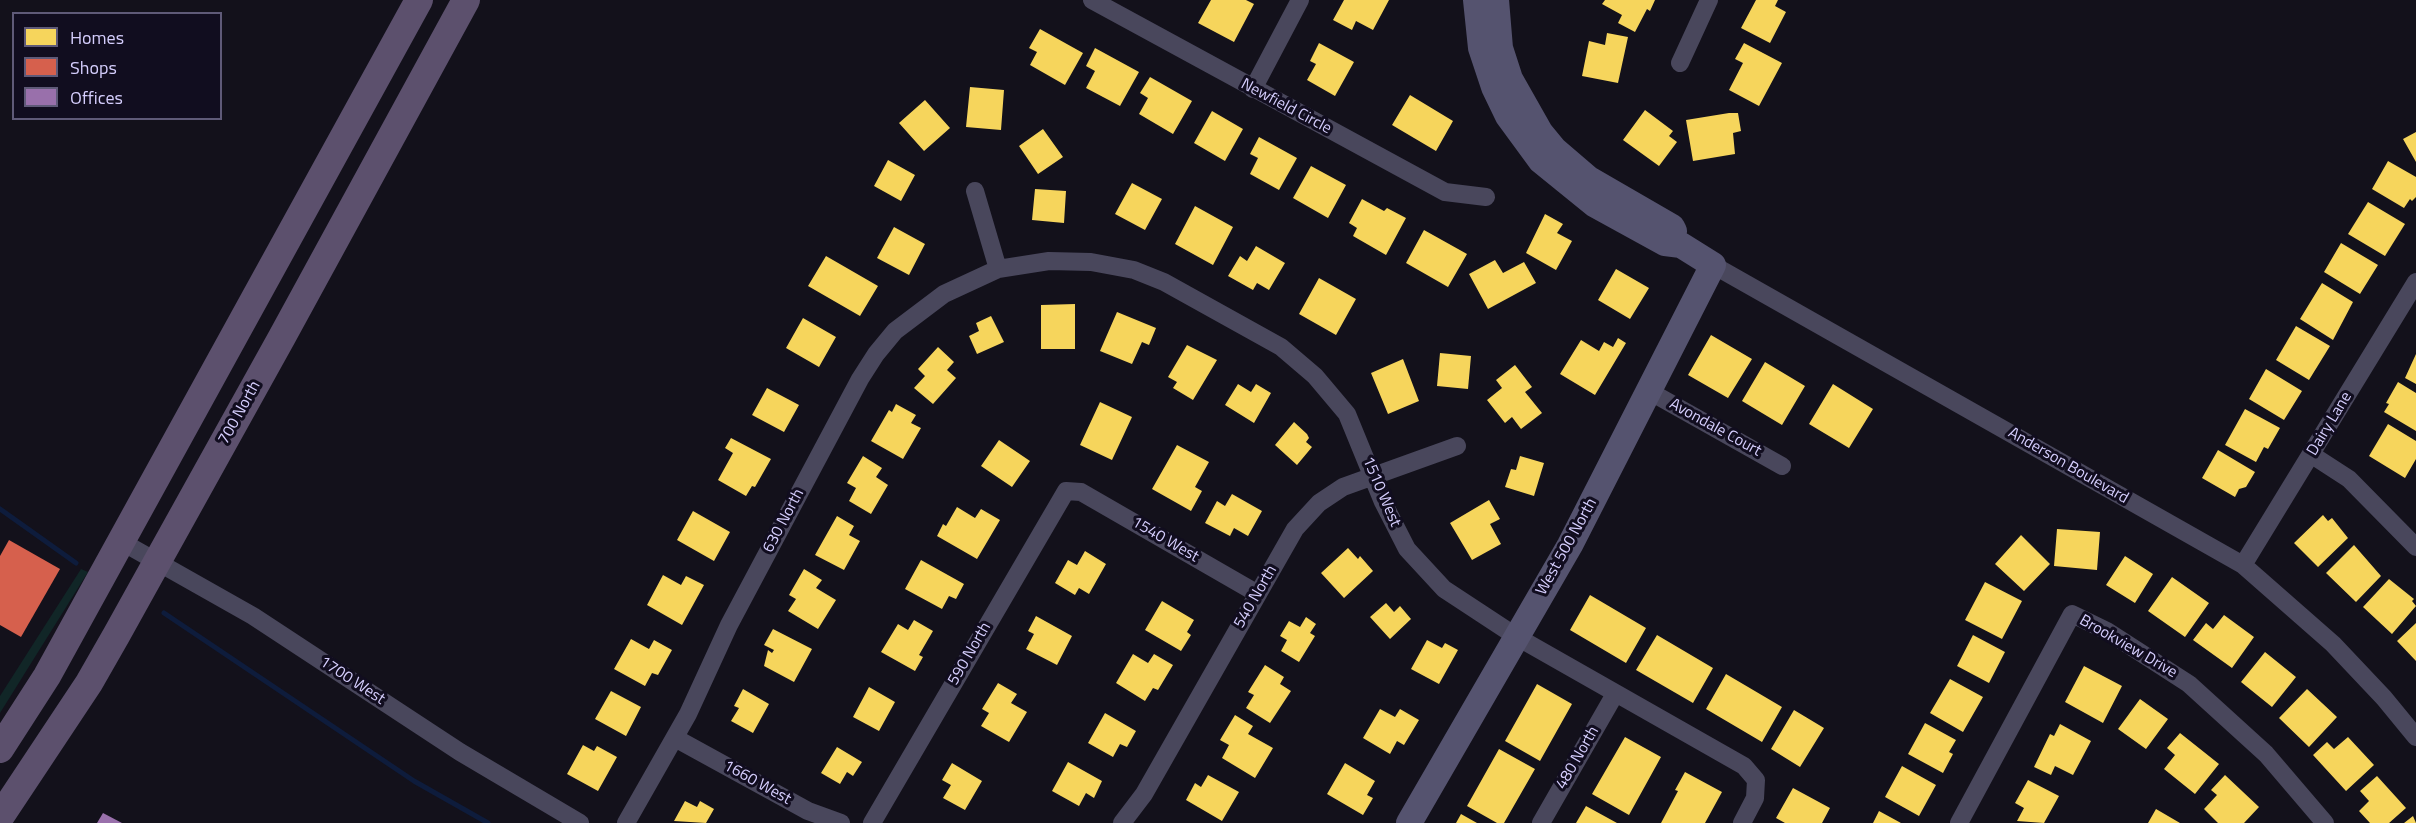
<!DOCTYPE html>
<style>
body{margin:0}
#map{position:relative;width:2416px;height:823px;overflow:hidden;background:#13111b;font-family:"Titillium Web",sans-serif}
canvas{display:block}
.legend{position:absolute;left:12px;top:12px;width:210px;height:108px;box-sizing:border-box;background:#110d1f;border:2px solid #5f5a78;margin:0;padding:8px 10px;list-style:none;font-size:18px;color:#d5cefd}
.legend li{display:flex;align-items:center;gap:12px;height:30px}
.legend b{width:30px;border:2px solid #5f5a78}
</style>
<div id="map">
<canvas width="2416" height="823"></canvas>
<ul class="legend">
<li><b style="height:16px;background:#f6d55c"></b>Homes</li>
<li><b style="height:16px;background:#d6604d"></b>Shops</li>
<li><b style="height:16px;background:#9970ab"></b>Offices</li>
</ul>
</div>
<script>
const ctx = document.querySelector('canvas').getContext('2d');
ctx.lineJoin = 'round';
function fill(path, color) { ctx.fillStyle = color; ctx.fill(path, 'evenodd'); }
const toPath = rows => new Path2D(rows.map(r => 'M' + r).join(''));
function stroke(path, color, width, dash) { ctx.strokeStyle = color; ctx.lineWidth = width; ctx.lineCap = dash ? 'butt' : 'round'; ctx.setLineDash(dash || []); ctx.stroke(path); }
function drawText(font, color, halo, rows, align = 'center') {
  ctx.font = font + ' "Titillium Web",sans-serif'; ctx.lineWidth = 6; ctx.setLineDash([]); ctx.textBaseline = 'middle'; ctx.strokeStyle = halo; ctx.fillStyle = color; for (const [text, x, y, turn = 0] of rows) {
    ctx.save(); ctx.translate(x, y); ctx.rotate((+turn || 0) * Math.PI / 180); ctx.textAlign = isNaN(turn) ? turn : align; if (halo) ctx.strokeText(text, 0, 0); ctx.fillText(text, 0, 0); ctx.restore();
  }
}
fill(toPath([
 [81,569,88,572,0,713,0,696]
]), '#112627');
fill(toPath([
 [1211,0,1246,0,1254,4,1234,42,1198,23],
 [1344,0,1389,0,1373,30,1356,21,1352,30,1333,20],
 [1605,0,1655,0,1650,11,1647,9,1635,32,1618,23,1622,15,1602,4],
 [1756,0,1778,0,1775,6,1786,12,1770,43,1741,28],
 [1040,29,1083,53,1065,85,1030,65,1037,52,1029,48],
 [1607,33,1628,37,1618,83,1582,76,1589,41,1605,45],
 [1319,43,1354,62,1335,96,1307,80,1316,64,1310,61],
 [1744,43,1782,63,1759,106,1729,90,1743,63,1735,59],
 [1095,48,1139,72,1120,106,1086,88,1095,71,1086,66],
 [1150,77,1192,101,1173,134,1139,114,1148,98,1140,93],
 [970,87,1004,90,1001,130,966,127],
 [1410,95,1453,121,1436,151,1392,125],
 [925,100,950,128,924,151,899,123],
 [1645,110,1673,131,1669,136,1677,142,1659,166,1623,140],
 [1212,111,1243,129,1225,161,1194,143],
 [1729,113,1738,113,1741,131,1733,133,1735,154,1693,161,1686,120],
 [1043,129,1063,157,1038,174,1019,146],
 [2416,132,2416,162,2403,139],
 [1259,137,1297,158,1279,190,1250,174,1258,158,1250,154],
 [888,160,915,175,901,201,874,186],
 [2388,161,2416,177,2416,197,2412,201,2410,199,2404,208,2372,189],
 [1311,166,1346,185,1328,218,1293,198],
 [1132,183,1162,199,1145,230,1115,214],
 [1035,189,1066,191,1064,223,1032,220],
 [1362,199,1384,211,1387,208,1406,218,1386,255,1353,236,1357,228,1349,223],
 [2368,202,2405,224,2385,256,2348,234],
 [1195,206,1233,227,1213,265,1175,244],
 [1545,214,1563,224,1557,233,1572,241,1556,270,1526,253],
 [894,227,925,244,909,275,877,258],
 [1424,230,1467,254,1448,287,1406,263],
 [2341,243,2378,265,2360,294,2324,272],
 [1256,246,1285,263,1269,290,1257,283,1253,290,1228,276,1240,256,1247,261],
 [826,256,878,286,860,316,808,286],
 [1495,260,1503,273,1524,262,1536,283,1488,309,1469,274],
 [1616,269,1649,288,1630,319,1598,300],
 [1319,278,1356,299,1336,335,1299,314],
 [2322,283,2353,302,2333,340,2300,319],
 [1075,304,1075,349,1041,349,1041,305],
 [1117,312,1156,328,1149,345,1142,342,1132,364,1100,351],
 [991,316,1004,342,977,354,969,336,979,331,976,323],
 [803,318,836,337,819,367,786,348],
 [2296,326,2330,346,2309,380,2276,360],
 [1711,335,1752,359,1728,398,1688,375],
 [1618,338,1626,343,1595,395,1560,374,1581,340,1599,351,1604,342,1613,347],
 [1187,345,1217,360,1193,400,1173,388,1177,382,1168,377],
 [938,347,954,362,947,370,956,378,933,404,914,388,925,376,918,369],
 [1440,353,1471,356,1468,389,1437,386],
 [2416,354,2416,384,2405,378],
 [1403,359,1419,401,1388,414,1371,373],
 [1765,362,1805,386,1782,425,1742,401],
 [1515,365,1532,387,1525,392,1542,413,1521,429,1512,417,1505,423,1487,400,1502,388,1496,380],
 [2266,369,2302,391,2284,420,2249,399],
 [2398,382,2416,393,2416,431,2384,412,2389,404,2386,403],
 [1238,384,1251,392,1256,384,1271,393,1254,423,1225,405],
 [1833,384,1873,409,1849,448,1809,424],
 [767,388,799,405,784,432,752,415],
 [1100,402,1132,417,1112,460,1080,445],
 [896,404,916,415,911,423,921,428,903,459,871,441,889,410,892,412],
 [2245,409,2280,428,2268,449,2264,447,2256,462,2225,445],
 [1294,422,1307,434,1309,438,1306,442,1312,447,1297,465,1275,445],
 [2388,424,2416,441,2416,459,2405,478,2369,456],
 [731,438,771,459,755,487,752,486,746,496,718,480,733,453,725,448],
 [999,440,1030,461,1012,487,981,466],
 [1177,445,1209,462,1195,487,1202,491,1191,511,1152,489],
 [2218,450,2255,472,2246,487,2239,489,2235,497,2202,478],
 [863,456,882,468,876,477,888,485,871,514,849,501,856,488,847,483],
 [1520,456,1544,463,1534,496,1505,487,1511,469,1516,470],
 [1232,494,1262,511,1248,536,1234,528,1230,536,1205,523,1217,501,1225,506],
 [1489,500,1500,519,1490,524,1501,544,1472,560,1450,523],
 [957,507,975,518,981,509,1000,520,977,559,937,536,943,524,946,526],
 [693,511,730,532,714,561,677,540],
 [2323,515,2328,521,2332,518,2348,538,2318,567,2294,543],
 [837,516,854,526,849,535,860,541,844,570,815,555],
 [2057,529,2100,532,2097,570,2054,566],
 [2021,535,2050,564,2024,591,1995,564],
 [2354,545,2381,576,2356,602,2326,573],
 [1348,548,1358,559,1360,556,1373,571,1344,598,1321,573],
 [1085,551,1106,564,1089,594,1079,588,1075,595,1055,583,1068,560,1077,565],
 [2125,556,2153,574,2135,603,2106,585],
 [921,560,964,584,956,599,949,596,942,609,905,589],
 [804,569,822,580,816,588,836,600,818,629,788,611,796,599,789,595],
 [663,575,681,585,686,576,704,585,682,625,647,605],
 [2172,577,2209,603,2185,637,2148,611],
 [2389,579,2414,599,2412,601,2416,606,2392,634,2363,607],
 [1985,582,2022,601,2002,639,1965,620],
 [1590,595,1646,628,1626,663,1570,630],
 [1162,601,1194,620,1187,632,1191,635,1181,651,1145,630],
 [1386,603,1394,612,1400,606,1411,619,1390,639,1370,617],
 [2224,615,2254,637,2232,668,2193,640,2206,623,2213,629],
 [1036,616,1072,636,1057,665,1026,649,1034,634,1028,631],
 [1306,617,1316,624,1310,633,1315,636,1299,662,1281,651,1287,640,1280,636,1289,621,1300,627],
 [914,620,933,631,919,655,923,657,915,671,881,652,898,624,908,630],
 [2416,623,2416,661,2397,641],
 [773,629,812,649,794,682,764,666,768,650,772,653,774,650,764,645],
 [1657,635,1713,668,1693,703,1636,670],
 [1973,635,2005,652,1989,683,1957,666],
 [631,639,649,649,654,640,672,650,658,675,652,673,645,686,614,669],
 [1427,640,1442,648,1445,643,1458,650,1439,684,1411,669],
 [2265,652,2296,677,2272,707,2241,682],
 [1133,654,1148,663,1154,654,1173,665,1158,690,1153,688,1145,701,1116,683],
 [1265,665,1284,677,1280,684,1291,691,1270,723,1246,708,1254,695,1248,692],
 [2084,666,2122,686,2103,723,2065,702],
 [1726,674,1782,707,1762,742,1706,709],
 [1950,679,1983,697,1963,732,1930,713],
 [998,683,1017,694,1011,703,1027,712,1009,742,981,726,989,713,982,709],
 [1537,684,1572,704,1540,761,1505,741],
 [869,687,895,702,879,731,853,717],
 [743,689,769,704,753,733,731,721,739,708,734,706],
 [2307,689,2337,717,2309,747,2279,718],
 [611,691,641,707,626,736,595,719],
 [2140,699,2168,719,2146,749,2118,729],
 [1380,709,1395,717,1400,709,1419,720,1404,745,1397,741,1390,754,1363,738],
 [1794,710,1824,728,1800,767,1771,749],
 [1105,713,1136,731,1127,747,1120,744,1113,757,1088,743],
 [1235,715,1253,726,1248,734,1273,748,1255,778,1222,758,1229,745,1220,740],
 [1925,723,1956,740,1949,752,1953,754,1943,773,1908,754],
 [2060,724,2091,741,2073,775,2055,766,2051,775,2034,767,2050,734,2054,736],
 [2180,733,2219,764,2195,794,2164,769,2175,755,2167,748],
 [1625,737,1661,757,1629,815,1592,794],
 [2348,737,2374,765,2346,791,2313,755,2327,742,2334,749],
 [583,745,594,751,597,746,617,757,598,791,567,774],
 [837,747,862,762,853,776,847,772,840,784,821,773],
 [1499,749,1535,769,1504,823,1497,823,1467,806],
 [1068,762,1102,781,1094,798,1086,793,1079,806,1052,791],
 [952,763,982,781,965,810,943,798,951,785,942,780],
 [1345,763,1375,781,1367,795,1373,798,1363,815,1327,794],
 [1902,766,1936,785,1919,816,1885,797],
 [1685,772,1722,792,1705,823,1661,823,1678,791,1675,790],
 [1208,775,1239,792,1222,821,1186,800,1195,783,1201,787],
 [2225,775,2259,807,2244,823,2218,823,2204,809,2217,795,2211,790],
 [2377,776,2406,808,2389,823,2370,823,2359,811,2369,801,2360,791],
 [2028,780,2059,796,2044,823,2017,821,2024,808,2015,803],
 [1793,788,1830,808,1822,823,1785,823,1776,818],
 [685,801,697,807,700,801,714,809,706,823,674,821],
 [1586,806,1617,823,1576,823],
 [2156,809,2180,823,2148,823],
 [1879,811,1901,823,1873,823],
 [1461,814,1477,823,1456,823],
 [2413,816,2416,823,2404,823]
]), '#f6d55c');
fill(toPath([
 [9,540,60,569,21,637,0,625,0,556]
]), '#d6604d');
fill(toPath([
 [103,813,122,823,97,823]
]), '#9970ab');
stroke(toPath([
 [0,509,76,563],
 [164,613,414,781,488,823]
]), '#0e1c3c', 5);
stroke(toPath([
 [1092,0,1445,192,1486,197],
 [1680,63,1709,0],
 [1253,89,1300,0],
 [975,191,998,269],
 [1713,265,2243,565,2333,644,2384,698,2416,737],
 [1647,390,1782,466],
 [2312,455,2349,479,2416,547],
 [122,542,253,616,460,752,580,823],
 [2243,565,2416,282],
 [675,738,808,811,841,823],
 [626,823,688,714,729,625,860,379,876,354,895,331,944,294,998,269,1049,261,1091,262,1134,270,1164,282,1281,347,1315,376,1347,414,1383,502,1407,549,1444,589,1517,637,1744,766,1756,780,1755,798,1742,823],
 [872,823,1066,491,1081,492,1258,594],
 [1122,823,1144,794,1295,529,1319,503,1343,487,1457,446],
 [1541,823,1615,694],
 [1959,823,2072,614,2107,631,2189,684,2266,754,2325,823]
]), '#49475c', 18);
stroke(toPath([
 [1496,0,1500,48,1510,79,1540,132,1554,149,1589,179,1672,227,1674,231],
 [1409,823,1570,545,1713,265,1681,245,1665,243,1594,204,1541,161,1508,116,1494,87,1481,48,1476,0]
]), '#55536f', 26);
stroke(toPath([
 [0,749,47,676,419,0],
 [0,817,89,683,117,634,282,337,466,0]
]), '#5c506d', 28);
drawText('16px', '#d5cefd', '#110d1f', [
 ["Newfield Circle",1286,107,28],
 ["700 North",240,413,-61],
 ["Dairy Lane",2330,424,-59],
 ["Avondale Court",1715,428,29],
 ["Anderson Boulevard",2068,466,30],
 ["1510 West",1381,492,67],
 ["630 North",784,521,-62],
 ["1540 West",1165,540,30],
 ["West 500 North",1567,547,-61],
 ["540 North",1256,597,-60],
 ["Brookview Drive",2128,647,30],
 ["590 North",970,654,-60],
 ["1700 West",352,681,33],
 ["480 North",1578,758,-60],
 ["1660 West",757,783,29]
]);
</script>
